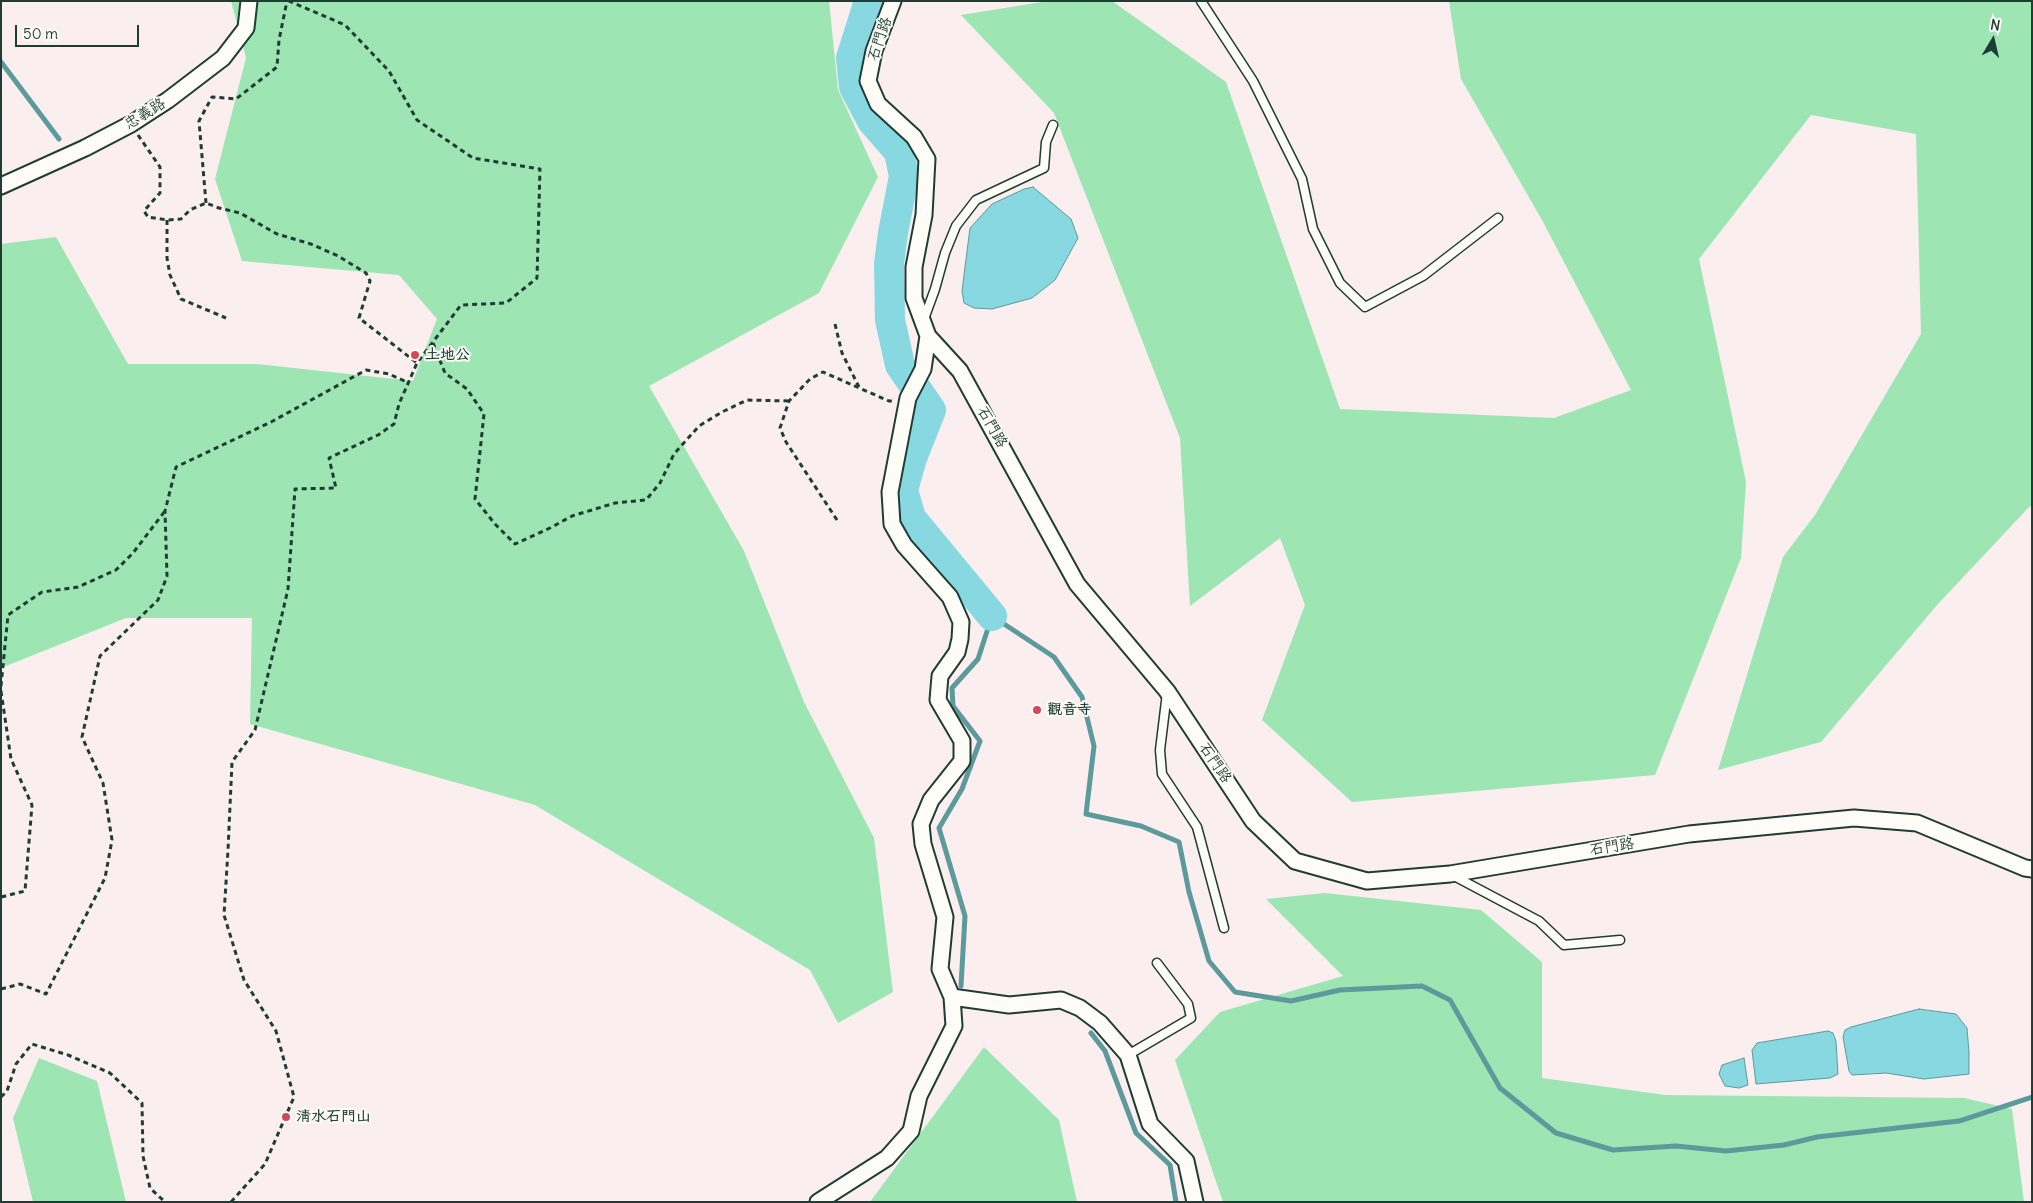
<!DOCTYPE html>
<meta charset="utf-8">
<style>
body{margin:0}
#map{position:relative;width:2033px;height:1203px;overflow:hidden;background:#faeeee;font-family:Delius,sans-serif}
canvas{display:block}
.frame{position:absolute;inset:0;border:2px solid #1f3d34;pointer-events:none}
.north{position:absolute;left:1968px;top:15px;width:50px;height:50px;-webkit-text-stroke:4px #fdfcf7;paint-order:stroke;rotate:9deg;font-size:14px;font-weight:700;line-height:20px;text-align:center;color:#1f3d34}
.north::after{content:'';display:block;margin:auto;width:18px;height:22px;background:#1f3d34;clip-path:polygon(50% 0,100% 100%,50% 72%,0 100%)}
.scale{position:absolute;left:15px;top:25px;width:124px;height:22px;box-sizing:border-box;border:2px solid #1f3d34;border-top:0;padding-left:6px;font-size:15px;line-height:18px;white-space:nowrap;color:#1f3d34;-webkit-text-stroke:4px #fdfcf7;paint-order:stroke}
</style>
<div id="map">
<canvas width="2033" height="1203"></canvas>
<div class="frame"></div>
<div class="north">N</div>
<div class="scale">50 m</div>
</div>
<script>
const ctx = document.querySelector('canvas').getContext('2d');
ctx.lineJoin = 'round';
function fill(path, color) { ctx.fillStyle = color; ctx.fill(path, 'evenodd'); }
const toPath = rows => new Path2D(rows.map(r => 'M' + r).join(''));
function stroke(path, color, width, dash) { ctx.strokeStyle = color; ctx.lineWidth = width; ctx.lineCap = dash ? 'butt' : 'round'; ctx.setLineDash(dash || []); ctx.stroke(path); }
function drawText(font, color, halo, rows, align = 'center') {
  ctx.font = font + ' Delius,"LXGW WenKai TC",sans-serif'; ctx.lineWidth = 4; ctx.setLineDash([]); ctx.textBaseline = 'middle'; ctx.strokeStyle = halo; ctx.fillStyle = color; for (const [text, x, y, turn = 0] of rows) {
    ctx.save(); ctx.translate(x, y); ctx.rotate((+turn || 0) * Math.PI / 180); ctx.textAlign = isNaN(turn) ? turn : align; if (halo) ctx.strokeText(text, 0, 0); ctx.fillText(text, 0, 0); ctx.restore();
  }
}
fill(toPath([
 [231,1,829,1,838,90,878,177,819,293,649,386,744,551,804,702,874,838,893,992,838,1023,810,970,535,805,250,724,252,618,126,618,1,668,1,244,56,237,128,364,257,364,413,381,437,319,399,275,242,261,215,179,246,58],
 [1048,1,1112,1,1226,82,1340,409,1554,418,1631,390,1542,220,1461,79,1449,1,2032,1,2032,508,2030,506,1937,605,1821,742,1718,770,1783,557,1815,515,1921,334,1916,134,1811,115,1699,259,1746,482,1741,558,1655,775,1352,802,1262,720,1305,605,1280,538,1190,606,1180,438,1054,113,961,15],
 [1325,893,1481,910,1542,962,1542,1078,1665,1095,1964,1098,2012,1109,2024,1202,1223,1202,1175,1060,1220,1012,1343,976,1266,899],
 [984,1047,1059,1120,1077,1202,870,1202],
 [39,1058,97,1081,126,1202,33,1202,13,1118]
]), '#9de5b3');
const water = toPath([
 [1033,187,1071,219,1078,238,1055,280,1032,298,992,309,974,308,964,303,962,291,970,228,992,204,1024,189,1033,187],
 [1919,1009,1956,1014,1967,1028,1969,1052,1969,1074,1924,1079,1886,1073,1852,1075,1849,1071,1843,1037,1845,1030,1851,1027,1919,1009],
 [1828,1031,1833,1033,1836,1041,1838,1074,1830,1078,1756,1084,1752,1050,1757,1043,1828,1031],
 [1744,1058,1748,1085,1739,1088,1725,1086,1719,1074,1722,1065,1744,1058]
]);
fill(water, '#87d8e1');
stroke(water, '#5d9a9c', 1);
stroke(toPath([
 [1,62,59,139],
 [961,986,965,916,939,828,962,789,980,741,953,706,952,688,978,659,992,616,1054,657,1082,697,1094,746,1086,814,1141,826,1179,842,1189,892,1209,961,1235,992,1291,1001,1340,990,1422,986,1450,1000,1500,1088,1556,1133,1613,1150,1676,1146,1726,1151,1784,1145,1817,1137,1959,1121,2032,1097],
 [1091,1033,1105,1051,1136,1133,1170,1165,1176,1202]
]), '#5d9a9c', 5);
stroke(toPath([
 [869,1,851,58,854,87,872,121,899,152,904,176,893,233,889,264,890,320,900,365,931,410,912,458,903,490,911,518,992,616]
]), '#87d8e1', 30);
const service = toPath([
 [1201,1,1253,81,1302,179,1313,229,1340,283,1365,307,1423,276,1498,218],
 [924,319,935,289,945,253,956,226,976,200,1044,168,1046,142,1053,125],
 [1167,693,1160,750,1162,774,1197,827,1224,928],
 [1454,876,1539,921,1564,945,1620,940],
 [1128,1055,1191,1018,1188,1004,1157,963]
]);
const minor = toPath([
 [893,1,874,51,868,81,878,104,914,137,927,159,924,215,914,267,914,298,928,336,960,371,1077,584,1167,691,1253,821,1295,861,1367,881,1450,874,1689,834,1854,818,1917,823,2025,868,2032,869],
 [1,186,85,148,131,124,168,100,223,58,246,28,249,1],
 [928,336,923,369,908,398,890,492,892,524,904,545,950,597,961,622,960,639,957,652,940,676,938,700,962,741,962,761,931,800,921,824,923,844,945,917,940,969,952,997,1009,1005,1061,1000,1080,1008,1100,1023,1128,1055,1150,1124,1186,1161,1195,1202],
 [818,1202,887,1158,911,1131,919,1096,954,1026,952,997]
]);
stroke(service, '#1f3d34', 11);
stroke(minor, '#1f3d34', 19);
stroke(toPath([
 [138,135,160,167,160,193,144,211,148,217,167,220,181,219,190,210,206,203,219,208,240,213,277,234,311,244,338,256,366,273,370,281,359,318,417,363],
 [206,203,199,121,212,97,236,99,277,67,279,40,287,1],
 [167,220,167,258,170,275,181,299,226,318],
 [835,324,842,353,859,387],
 [433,343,445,373,467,389,484,414,475,499,495,524,515,544,550,528,572,516,615,503,646,500,660,483,674,454,699,426,722,412,747,400,789,401],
 [837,520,786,442,780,428,789,401,810,379,823,372,889,401,892,401],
 [1,686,8,615,42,592,78,587,116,570,133,553,165,511],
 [1,691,11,759,32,805,25,891,1,897],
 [1,989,20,984,46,994,105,878,112,840,103,783,82,737,100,656,158,600,167,576,165,511,176,467,271,422,366,370,389,374,409,383],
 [1,1097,7,1091,16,1064,32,1044,68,1055,110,1073,142,1103,143,1156,150,1188,165,1202],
 [231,1202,265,1164,294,1097,276,1031,244,980,224,915,228,850,232,762,255,730,288,589,295,489,336,488,329,458,378,435,394,424,399,404,417,363,461,305,506,303,537,278,540,169,473,158,417,120,389,71,345,25,289,1]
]), '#1f3d34', 3, [5, 4]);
stroke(service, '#fdfcf7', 8);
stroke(minor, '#fdfcf7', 15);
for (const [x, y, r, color] of [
 [415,355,5,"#d1495b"],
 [1037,710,5,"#d1495b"],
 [286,1117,5,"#d1495b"]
]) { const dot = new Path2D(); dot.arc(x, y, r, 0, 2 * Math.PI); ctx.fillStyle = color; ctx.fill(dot); stroke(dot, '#fdfcf7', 2); }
drawText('15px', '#1f3d34', '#fdfcf7', [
 ["石門路",880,39,-71],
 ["忠義路",145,114,-32],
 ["石門路",992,427,60],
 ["石門路",1215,763,56],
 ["石門路",1612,847,-9]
]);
drawText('bold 15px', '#1f3d34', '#fdfcf7', [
 ["土地公",425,355],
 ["觀音寺",1047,710],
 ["清水石門山",296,1117]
], 'left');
</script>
